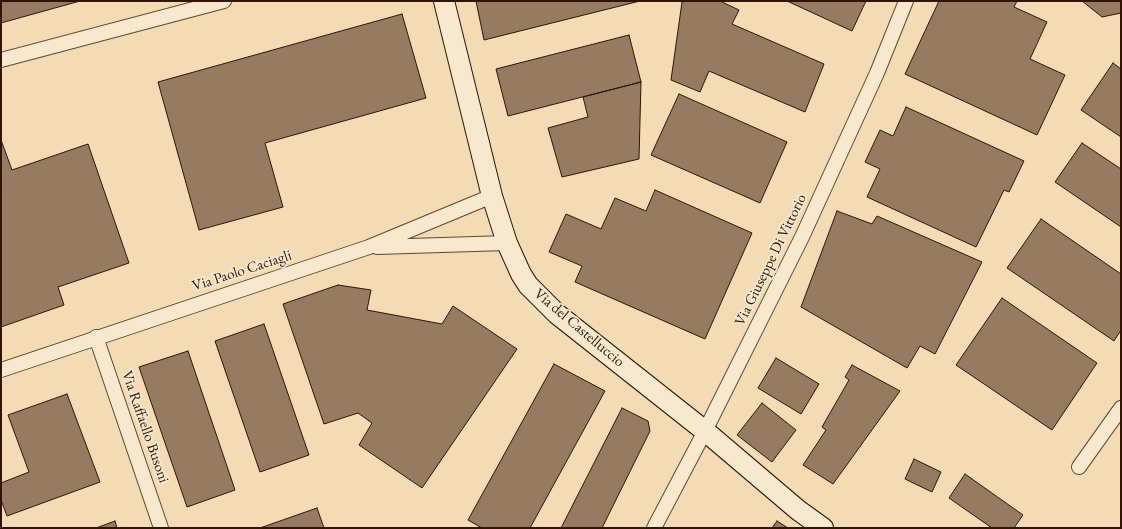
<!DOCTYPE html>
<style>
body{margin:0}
#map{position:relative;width:1122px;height:529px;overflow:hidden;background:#f3dbb4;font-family:"EB Garamond",serif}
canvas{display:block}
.frame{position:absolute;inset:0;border:2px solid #2f1407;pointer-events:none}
</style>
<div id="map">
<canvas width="1122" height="529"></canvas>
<div class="frame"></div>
</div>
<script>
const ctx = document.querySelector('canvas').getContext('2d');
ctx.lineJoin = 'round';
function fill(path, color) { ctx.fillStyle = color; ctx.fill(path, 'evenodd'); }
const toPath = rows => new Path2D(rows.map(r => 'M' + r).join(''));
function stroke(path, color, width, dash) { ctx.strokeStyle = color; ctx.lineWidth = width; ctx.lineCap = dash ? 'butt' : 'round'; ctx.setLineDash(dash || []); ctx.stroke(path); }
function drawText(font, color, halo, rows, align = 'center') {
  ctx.font = font + ' "EB Garamond",serif'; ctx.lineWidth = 3.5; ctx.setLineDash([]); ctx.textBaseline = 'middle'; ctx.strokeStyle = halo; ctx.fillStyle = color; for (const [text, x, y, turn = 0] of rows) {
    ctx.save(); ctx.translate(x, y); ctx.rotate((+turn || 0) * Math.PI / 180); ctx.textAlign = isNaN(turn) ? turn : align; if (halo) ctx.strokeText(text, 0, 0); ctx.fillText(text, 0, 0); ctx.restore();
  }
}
const building = toPath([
 [1,1,80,1,1,23,1,1],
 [476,1,640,1,484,40,476,1],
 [684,1,720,1,739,10,732,24,824,64,805,112,709,71,700,92,671,80,682,2,684,1],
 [787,1,866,1,852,31,787,1],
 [939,1,1017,1,1014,7,1047,22,1030,59,1065,75,1037,135,905,74,939,1],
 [1082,1,1121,1,1121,13,1102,17,1082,1],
 [402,14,426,98,265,143,283,207,199,230,158,82,402,14],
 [629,35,641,82,508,116,496,69,629,35],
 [1113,63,1121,69,1121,137,1081,110,1113,63],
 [641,82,639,159,562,177,548,128,588,117,583,97,641,82],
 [679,94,787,142,760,203,651,155,679,94],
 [906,107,1024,161,1009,192,1004,190,976,247,867,197,880,169,865,162,880,130,893,136,906,107],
 [1,140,12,170,88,144,129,263,58,287,64,305,1,327,1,140],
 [1082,143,1121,169,1121,227,1055,182,1082,143],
 [655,190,752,233,705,339,575,282,582,266,549,252,566,214,601,229,615,198,646,211,655,190],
 [837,211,872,224,877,216,982,262,935,354,920,346,907,368,801,307,837,211],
 [1041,219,1121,274,1121,330,1114,341,1007,268,1041,219],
 [338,285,371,290,367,310,442,324,453,306,517,349,422,488,359,445,372,423,358,413,324,424,283,304,338,285],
 [1002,298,1097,363,1052,430,956,365,1002,298],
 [264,324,309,455,260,472,215,341,264,324],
 [188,351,235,490,187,507,139,367,188,351],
 [776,358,819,384,801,414,758,388,776,358],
 [554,364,605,391,530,528,482,528,468,520,554,364],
 [852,365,900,391,833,484,803,465,826,430,822,427,849,380,845,377,852,365],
 [67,394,100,482,7,516,1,500,1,483,29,472,8,415,67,394],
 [762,403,796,430,772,462,737,435,762,403],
 [622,408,648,421,650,431,602,528,561,528,622,408],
 [914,459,941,472,932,492,905,479,914,459],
 [965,474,1023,515,1014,528,992,528,949,498,965,474],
 [317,508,324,528,260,528,317,508],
 [115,521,117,528,96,528,115,521],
 [777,521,788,528,772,528,777,521]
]);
fill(building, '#957b61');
stroke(building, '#2f1407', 1);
const street = toPath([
 [1,60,224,1],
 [377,247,507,243],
 [96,337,161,528],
 [1,370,369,247,492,196],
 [1079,467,1121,408],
 [654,528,705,431,802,237,877,73,906,1]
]);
const secondary = toPath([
 [444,1,492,196,507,243,521,274,528,285,557,314,705,431,798,510,823,528]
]);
stroke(street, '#604632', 16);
stroke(secondary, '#2f1407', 22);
stroke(street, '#f7e8ce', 14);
stroke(secondary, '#f7e8ce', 20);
drawText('15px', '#2f1407', '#f7e8ce', [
 ["Via Giuseppe Di Vittorio",771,260,-64],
 ["Via Paolo Caciagli",242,271,-18],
 ["Via del Castelluccio",579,328,40],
 ["Via Raffaello Busoni",145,427,71]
]);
</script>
